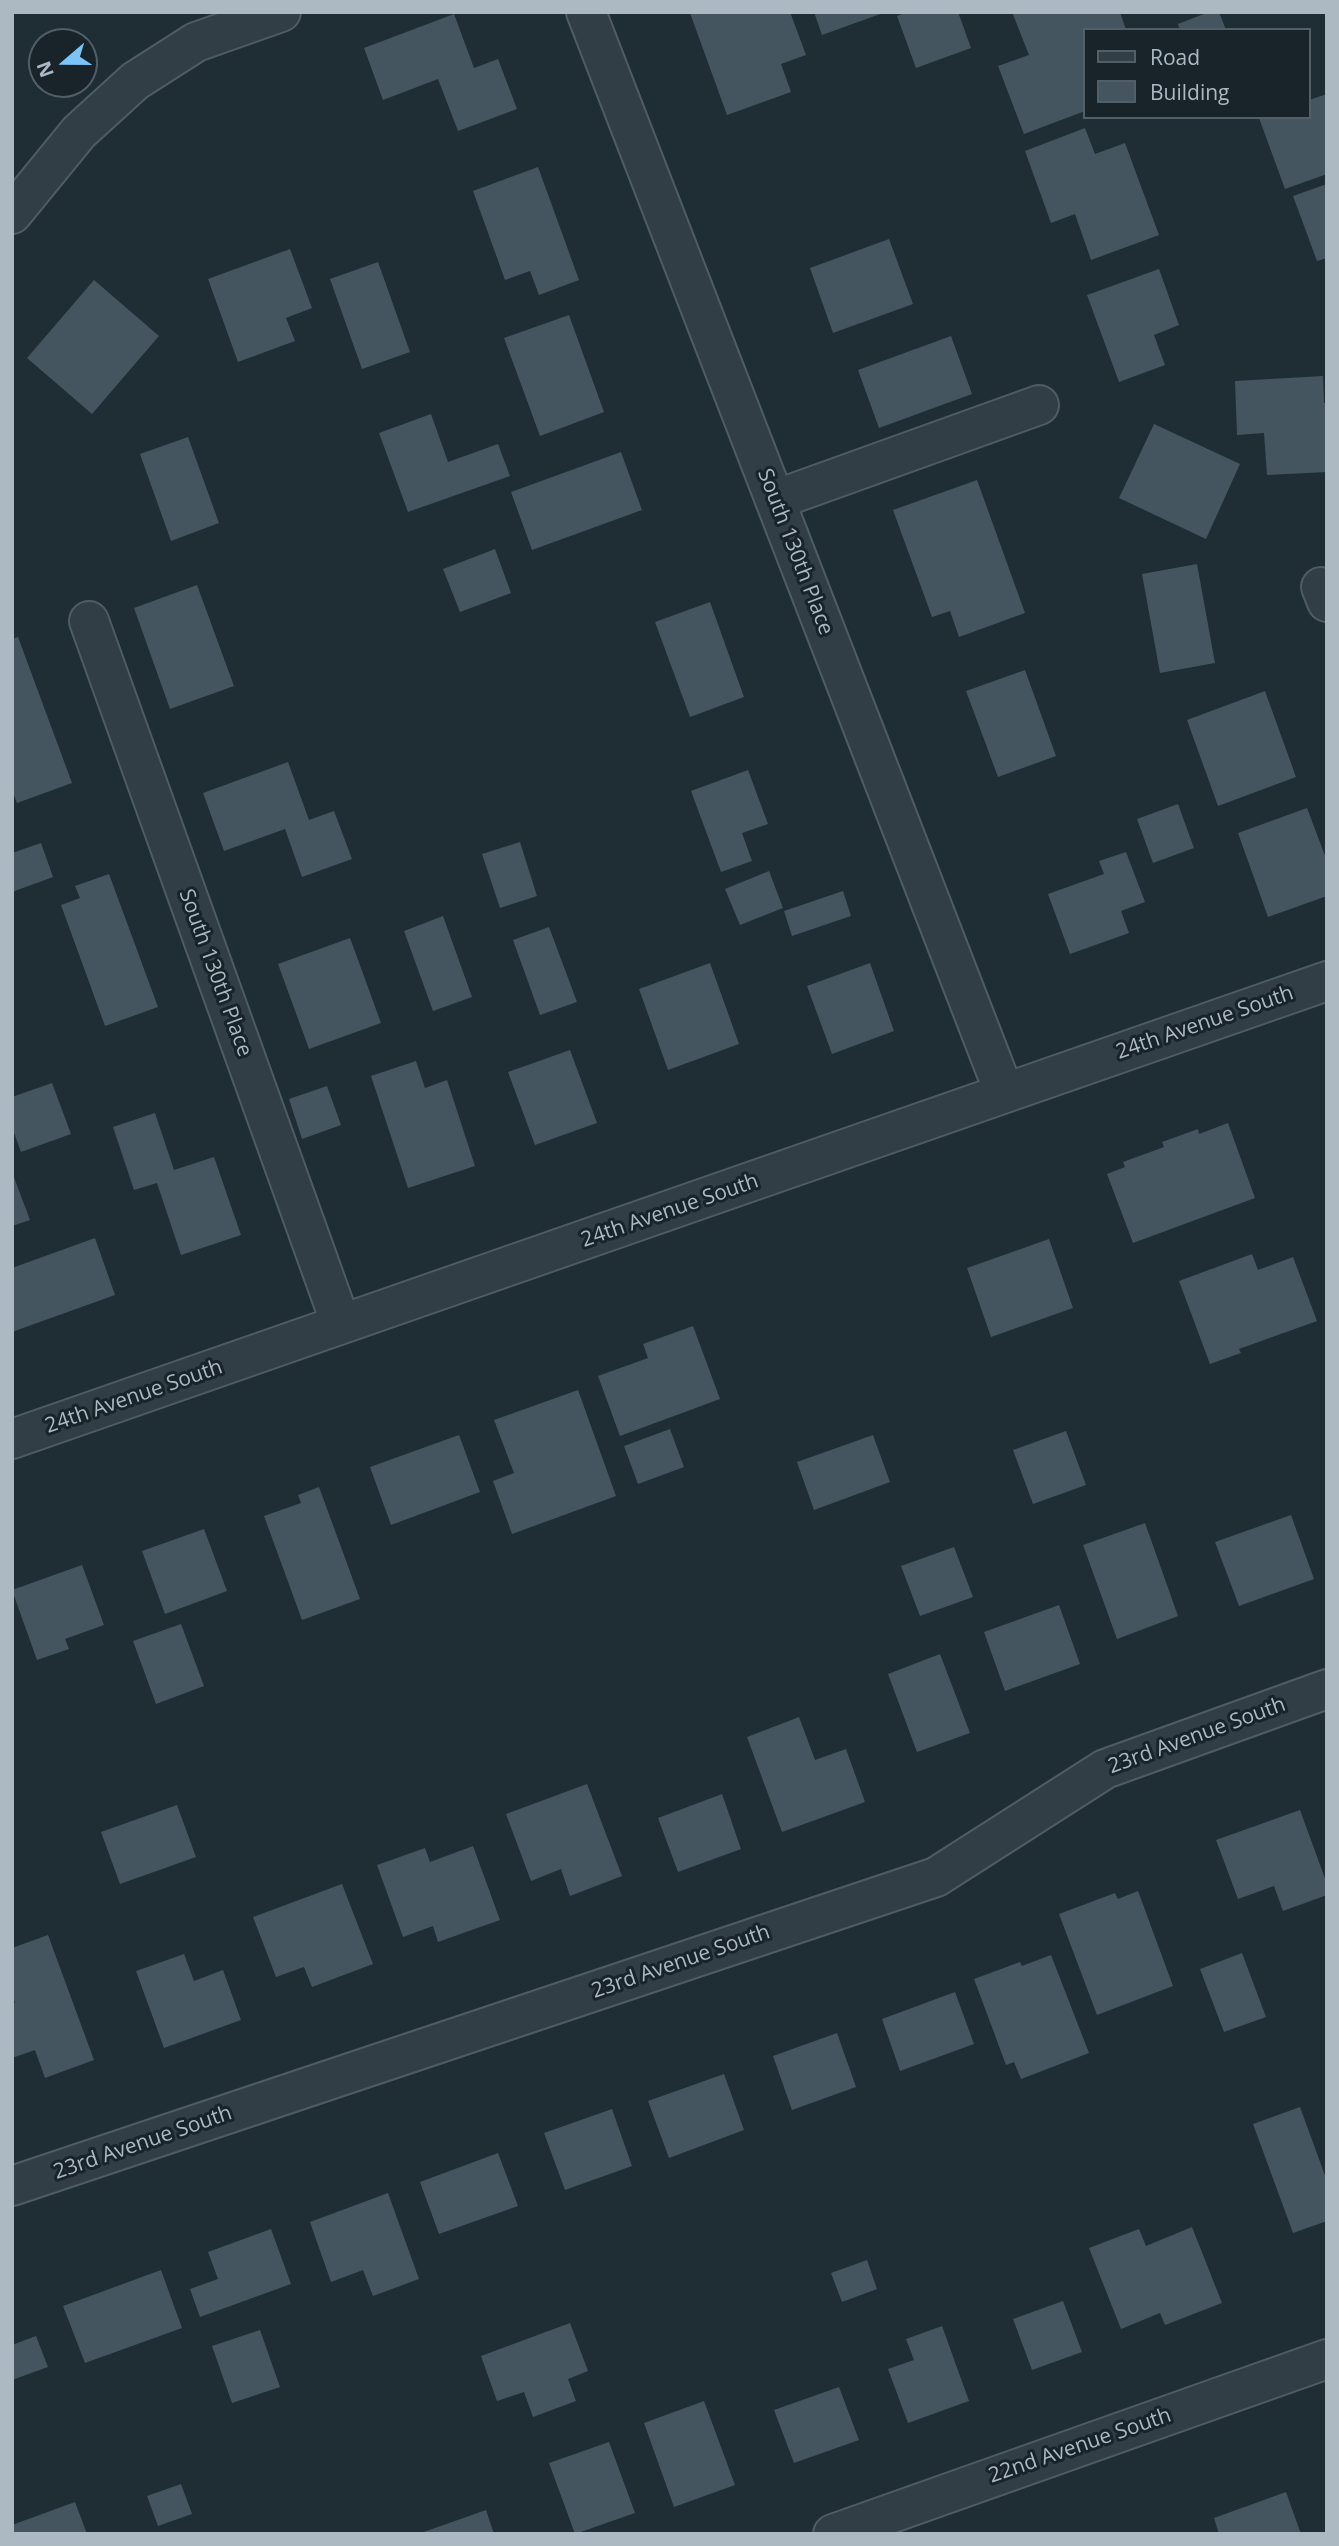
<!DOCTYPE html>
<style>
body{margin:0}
#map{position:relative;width:1339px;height:2546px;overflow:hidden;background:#1f2d35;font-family:"Open Sans",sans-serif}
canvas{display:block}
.frame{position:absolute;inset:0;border:14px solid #acb9c3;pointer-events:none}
.legend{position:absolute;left:1083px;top:28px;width:228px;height:91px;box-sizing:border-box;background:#18232a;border:2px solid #535f67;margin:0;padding:9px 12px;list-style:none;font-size:21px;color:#acb9c3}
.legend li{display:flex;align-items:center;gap:14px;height:35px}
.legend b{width:35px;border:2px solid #535f67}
.north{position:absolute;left:28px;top:28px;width:70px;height:70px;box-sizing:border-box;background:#18232a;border:2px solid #535f67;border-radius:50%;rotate:250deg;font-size:19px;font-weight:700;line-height:28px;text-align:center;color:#acb9c3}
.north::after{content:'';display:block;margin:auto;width:24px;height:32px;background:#7cc4f8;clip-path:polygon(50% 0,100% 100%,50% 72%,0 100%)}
</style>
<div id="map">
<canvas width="1339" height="2546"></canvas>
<div class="frame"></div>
<ul class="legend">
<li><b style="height:9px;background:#323e46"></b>Road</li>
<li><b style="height:19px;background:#45555f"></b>Building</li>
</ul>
<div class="north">N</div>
</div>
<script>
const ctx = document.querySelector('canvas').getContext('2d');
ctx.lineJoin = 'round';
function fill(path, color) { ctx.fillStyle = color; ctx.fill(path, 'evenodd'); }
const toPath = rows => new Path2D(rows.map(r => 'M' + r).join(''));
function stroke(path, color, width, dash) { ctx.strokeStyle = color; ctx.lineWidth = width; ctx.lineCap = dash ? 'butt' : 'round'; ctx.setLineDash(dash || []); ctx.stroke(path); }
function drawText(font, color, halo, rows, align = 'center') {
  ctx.font = font + ' "Open Sans",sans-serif'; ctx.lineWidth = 6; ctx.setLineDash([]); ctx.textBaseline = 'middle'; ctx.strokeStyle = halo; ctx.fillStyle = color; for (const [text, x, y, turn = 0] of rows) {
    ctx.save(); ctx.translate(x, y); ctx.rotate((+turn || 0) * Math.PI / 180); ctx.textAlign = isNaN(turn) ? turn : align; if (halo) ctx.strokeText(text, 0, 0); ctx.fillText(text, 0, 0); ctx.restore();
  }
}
fill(toPath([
 [693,12,790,12,806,55,781,64,791,92,727,115,690,13],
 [814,12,883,12,883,13,822,35],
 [907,12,958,12,971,48,916,68,897,16],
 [1012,12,1120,12,1126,30,1085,30,1085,111,1024,134,998,66,1029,55],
 [1209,12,1219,12,1226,30,1180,30,1178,24],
 [454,14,474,68,498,59,517,109,458,131,438,79,383,100,364,48],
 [1327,94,1327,174,1285,189,1259,118,1309,117,1309,100],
 [1085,128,1095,154,1125,143,1159,235,1091,260,1075,214,1051,223,1025,151],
 [538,167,579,280,539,295,530,271,505,280,473,191],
 [1327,184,1327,258,1317,261,1293,196],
 [889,239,913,304,833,333,810,268],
 [290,249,312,308,286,318,295,341,238,362,208,279],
 [378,262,410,352,362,369,330,279],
 [1159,269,1179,325,1154,335,1165,365,1119,382,1087,295],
 [94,280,159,336,92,414,27,358],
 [569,315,604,412,540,436,504,338],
 [951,336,972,394,879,428,858,370],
 [1323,376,1324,403,1327,403,1327,472,1267,475,1264,433,1237,435,1235,381],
 [431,414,448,462,498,444,510,476,408,512,379,433],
 [1154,424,1240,464,1206,539,1119,498],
 [188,437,219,523,171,541,140,454],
 [621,452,642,510,532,550,511,492],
 [977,480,1025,613,959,637,950,611,932,617,893,510],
 [495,549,511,593,460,612,443,569],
 [1197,564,1215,663,1160,673,1142,574],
 [197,585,234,686,170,709,134,608],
 [710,602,744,697,690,717,655,622],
 [18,637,72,783,17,803,12,790,12,639],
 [1025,670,1056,756,998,777,966,691],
 [1265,691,1296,777,1218,806,1187,720],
 [288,762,309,820,334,811,352,859,302,877,285,829,224,851,203,793],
 [748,770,768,824,742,833,752,861,721,872,691,791],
 [1178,804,1194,848,1153,863,1137,819],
 [1307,808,1327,861,1327,896,1268,917,1238,833],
 [520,842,537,896,500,908,482,854],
 [41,843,53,877,12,892,12,853],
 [1126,852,1145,902,1121,911,1129,933,1070,954,1048,894,1104,874,1099,861],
 [769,871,783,908,740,925,725,889],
 [109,874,158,1007,105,1026,61,905,80,898,75,886],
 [843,891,851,916,792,936,784,911],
 [443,916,472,997,433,1011,404,931],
 [549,927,577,1002,540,1015,513,940],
 [350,938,381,1023,309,1049,278,964],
 [710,963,739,1044,668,1070,639,989],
 [870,963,894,1031,832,1054,807,986],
 [570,1050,597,1123,535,1145,508,1072],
 [416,1061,425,1088,447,1080,475,1166,408,1188,371,1076],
 [52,1083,71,1134,21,1152,12,1127,12,1097],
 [327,1086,341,1125,302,1139,289,1099],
 [155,1113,174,1170,214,1157,241,1235,181,1255,157,1183,134,1190,113,1127],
 [1228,1123,1255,1198,1133,1243,1107,1174,1125,1167,1123,1162,1164,1147,1162,1142,1198,1129,1199,1134],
 [12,1172,30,1220,12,1226],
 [95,1238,115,1295,12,1332,12,1268],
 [1049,1239,1073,1308,991,1337,967,1268],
 [1252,1254,1258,1270,1293,1257,1317,1321,1239,1349,1241,1353,1210,1364,1179,1281],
 [693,1326,720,1399,620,1436,598,1376,648,1358,643,1344],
 [578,1390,616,1496,512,1534,493,1481,514,1473,494,1420],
 [670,1429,684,1467,638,1484,624,1446],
 [1066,1431,1086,1485,1033,1504,1013,1450],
 [459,1435,480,1492,391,1525,370,1467],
 [873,1435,890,1482,814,1510,797,1462],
 [319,1487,360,1599,302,1620,264,1516,301,1503,298,1495],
 [1291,1515,1314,1579,1239,1606,1215,1542],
 [1145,1523,1178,1616,1117,1639,1083,1545],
 [204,1529,227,1591,165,1614,142,1551],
 [954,1547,973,1597,920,1616,901,1566],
 [82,1565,104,1625,65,1639,69,1649,37,1660,12,1590],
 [1059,1605,1080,1664,1005,1691,984,1632],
 [181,1624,204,1686,156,1704,133,1641],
 [940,1654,970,1733,917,1752,888,1674],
 [799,1717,815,1760,846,1749,865,1802,782,1832,747,1737],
 [587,1784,622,1876,570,1896,561,1869,531,1881,506,1814],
 [722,1794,741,1849,678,1872,658,1818],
 [177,1805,196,1857,120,1884,101,1832],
 [1300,1810,1327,1884,1327,1895,1283,1911,1274,1886,1238,1899,1216,1840],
 [473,1846,500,1920,438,1942,433,1926,403,1937,377,1865,425,1848,430,1862],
 [342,1884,373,1964,312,1987,304,1967,276,1977,253,1917],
 [1138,1891,1173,1986,1097,2015,1059,1914,1115,1893,1118,1899],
 [48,1935,94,2060,45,2078,35,2050,12,2058,12,2004,15,2003,12,1996,12,1948],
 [1242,1953,1266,2017,1224,2032,1200,1969],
 [184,1954,194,1981,223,1970,241,2020,164,2048,136,1971],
 [1051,1955,1089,2053,1021,2079,1014,2062,1006,2065,974,1979,1020,1962,1022,1966],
 [955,1992,974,2044,900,2071,882,2019],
 [837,2033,856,2087,792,2110,773,2056],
 [724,2074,744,2130,669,2158,648,2101],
 [1300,2107,1327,2181,1327,2221,1293,2233,1253,2124],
 [612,2109,632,2166,565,2190,544,2133],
 [498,2153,518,2206,439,2234,420,2182],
 [388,2193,419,2279,373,2296,363,2270,331,2282,310,2222],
 [1192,2227,1222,2303,1165,2325,1160,2313,1121,2329,1089,2248,1139,2229,1146,2246],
 [271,2229,291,2284,200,2317,190,2289,218,2279,208,2252],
 [867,2260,877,2289,842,2302,831,2273],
 [161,2270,182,2328,85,2363,63,2306],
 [1063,2301,1082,2352,1032,2370,1013,2319],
 [570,2323,588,2371,568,2379,576,2401,533,2417,524,2392,497,2401,481,2356],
 [942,2326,969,2401,908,2423,888,2369,914,2360,906,2339],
 [260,2330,280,2387,232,2403,212,2346],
 [36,2336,48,2367,12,2380,12,2345],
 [839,2387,859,2440,794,2463,774,2410],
 [704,2401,735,2485,674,2507,644,2423],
 [609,2442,635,2513,575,2534,549,2463],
 [181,2484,192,2514,158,2526,147,2496],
 [1286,2492,1301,2534,1219,2534,1214,2518],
 [75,2502,87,2534,12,2534,12,2525],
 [486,2510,494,2534,421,2534,421,2533]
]), '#45555f');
const minor = toPath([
 [586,12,1004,1092],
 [12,214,79,132,135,81,196,42,281,12],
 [775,500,1039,405],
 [1321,587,1327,602],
 [89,621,341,1324],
 [12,1439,1327,981],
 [12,2186,936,1877,1105,1769,1327,1689],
 [833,2534,1327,2359]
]);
stroke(minor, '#505c64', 42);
stroke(minor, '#323e46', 38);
drawText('21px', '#acb9c3', '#18232a', [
 ["South 130th Place",795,552,69],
 ["South 130th Place",215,973,70],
 ["24th Avenue South",1205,1023,-19],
 ["24th Avenue South",670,1211,-19],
 ["24th Avenue South",134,1397,-19],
 ["23rd Avenue South",1197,1736,-20],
 ["23rd Avenue South",681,1962,-19],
 ["23rd Avenue South",143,2143,-19],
 ["22nd Avenue South",1080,2446,-19]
]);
</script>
